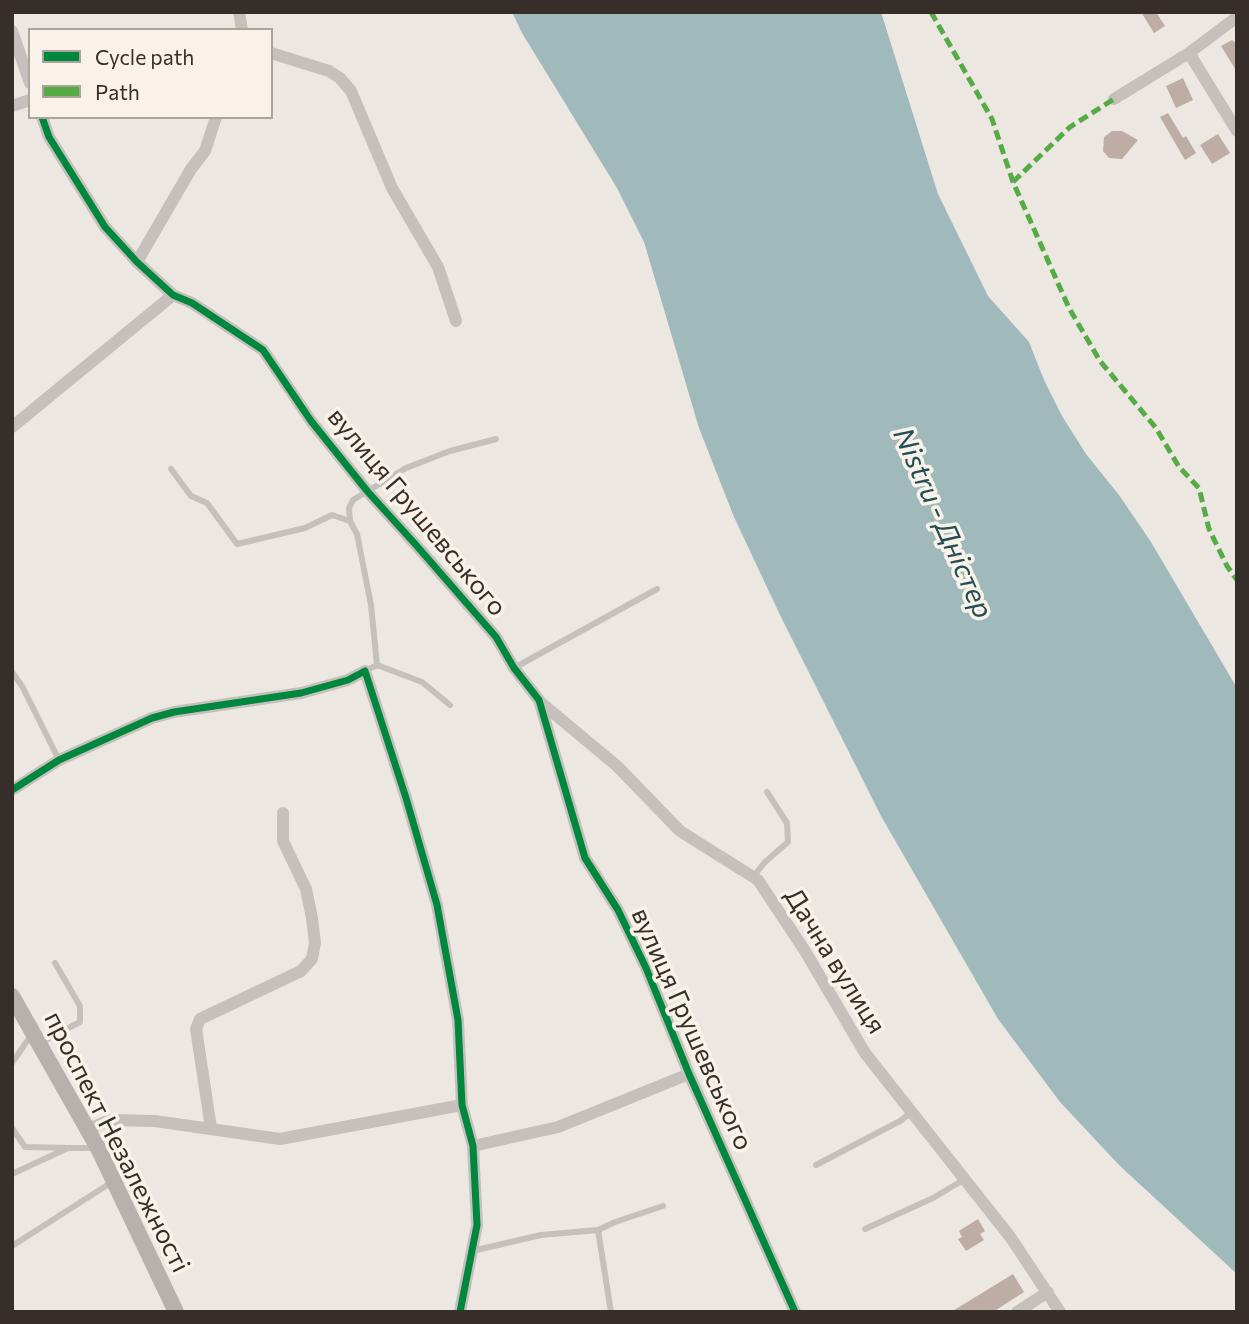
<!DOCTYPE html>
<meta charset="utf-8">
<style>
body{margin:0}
#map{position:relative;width:1249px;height:1324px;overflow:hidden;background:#ece7e1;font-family:Commissioner,sans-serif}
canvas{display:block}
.frame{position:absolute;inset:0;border:14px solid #362e29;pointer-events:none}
.legend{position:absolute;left:28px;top:28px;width:245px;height:91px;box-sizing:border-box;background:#f8f2e9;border:2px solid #aaa49c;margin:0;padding:9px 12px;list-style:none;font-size:21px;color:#362e29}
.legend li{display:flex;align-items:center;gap:14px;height:35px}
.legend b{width:35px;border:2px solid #aaa49c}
</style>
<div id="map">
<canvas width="1249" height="1324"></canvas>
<div class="frame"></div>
<ul class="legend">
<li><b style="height:9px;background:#00873e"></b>Cycle path</li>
<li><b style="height:9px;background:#55ab44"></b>Path</li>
</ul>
</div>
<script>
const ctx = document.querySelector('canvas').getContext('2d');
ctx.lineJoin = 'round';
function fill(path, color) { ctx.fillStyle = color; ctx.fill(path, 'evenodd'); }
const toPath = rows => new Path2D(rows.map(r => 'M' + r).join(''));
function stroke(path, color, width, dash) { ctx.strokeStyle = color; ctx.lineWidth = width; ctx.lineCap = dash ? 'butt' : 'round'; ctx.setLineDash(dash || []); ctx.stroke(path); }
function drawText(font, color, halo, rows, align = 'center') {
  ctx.font = font + ' Commissioner,sans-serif'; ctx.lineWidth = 7; ctx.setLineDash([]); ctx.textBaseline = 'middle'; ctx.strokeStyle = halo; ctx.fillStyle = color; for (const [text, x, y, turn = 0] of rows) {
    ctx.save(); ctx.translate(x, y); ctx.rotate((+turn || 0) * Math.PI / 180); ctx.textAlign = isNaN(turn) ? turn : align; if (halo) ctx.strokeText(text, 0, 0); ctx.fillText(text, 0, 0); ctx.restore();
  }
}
fill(toPath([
 [512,12,881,12,938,194,988,296,1029,342,1044,380,1062,416,1086,454,1119,495,1151,542,1237,688,1237,1274,1119,1165,1060,1102,998,1019,881,816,780,615,734,517,699,428,644,242,617,188,522,33]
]), '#a0babb');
fill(toPath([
 [1141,12,1156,12,1165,26,1154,33],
 [1232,40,1237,44,1237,72,1221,46],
 [1183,78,1193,100,1176,108,1166,86],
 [1168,113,1183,138,1186,136,1196,153,1185,160,1160,117],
 [1112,131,1122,131,1138,140,1122,159,1109,158,1103,151,1104,137],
 [1218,134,1230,153,1212,164,1200,145],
 [978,1219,985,1231,980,1234,984,1240,966,1251,958,1239,962,1237,959,1231],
 [1013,1274,1024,1292,993,1312,951,1312]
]), '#beada4');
stroke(toPath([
 [171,469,191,496,207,503,237,544,305,528,332,515,350,521],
 [377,665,371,605,357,534,350,521,349,508,353,500,406,468,450,451,496,439],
 [514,668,657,589],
 [365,671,377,665,422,682,450,705],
 [12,672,22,686,59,760],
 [753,877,765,862,788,842,787,823,767,792],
 [40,1043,80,1022,80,1006,55,963],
 [12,1063,32,1034],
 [12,1128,25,1147,67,1148],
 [816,1165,900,1121,912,1112],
 [12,1174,68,1148,95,1148],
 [865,1229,933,1198,965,1179],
 [598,1230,611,1312],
 [12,1246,112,1182],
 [472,1251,541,1235,598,1230,615,1222,663,1206]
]), '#c5c0bb', 6);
stroke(toPath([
 [239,12,242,30],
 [12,31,30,83],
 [271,53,329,71,340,78,351,91,392,188,438,267,456,321],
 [1189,53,1237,131],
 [1114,99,1189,53,1237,17],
 [12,106,30,100],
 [42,117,49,137,105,227,137,262,173,295,192,303,263,350,311,421,368,492,416,545,496,637,514,668,539,700,585,858,618,910,646,968,689,1074,795,1312],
 [137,262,191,169,205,151,216,117],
 [12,427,173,295],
 [539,701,617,766,680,831,758,880,805,951,865,1053,1011,1238,1060,1312],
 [12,790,59,760,152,718,174,712,301,693,348,680,365,671,406,798,437,905,458,1020,462,1105,473,1146,477,1225,460,1312],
 [211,1128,196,1029,200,1019,301,971,312,959,315,943,312,918,306,889,283,841,283,813],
 [86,1130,110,1120,155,1121,280,1139,462,1105],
 [473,1146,558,1127,689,1074],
 [1017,1312,1048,1292]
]), '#c5c0bb', 12);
stroke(toPath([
 [12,996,98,1148,176,1312]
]), '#b6b1ab', 16);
stroke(toPath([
 [931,12,992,119,1013,182,1069,308,1100,361,1156,428,1179,467,1199,488,1209,529,1227,566,1237,580],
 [1013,182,1070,127,1114,99]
]), '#55ab44', 5, [10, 5]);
stroke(toPath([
 [42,117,49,137,105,227,137,262,173,295,192,303,263,350,311,421,368,492,416,545,496,637,514,668,539,700,585,858,618,910,646,968,689,1074,795,1312],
 [12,790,59,760,152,718,174,712,301,693,348,680,365,671,406,798,437,905,458,1020,462,1105,473,1146,477,1225,460,1312]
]), '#00873e', 7);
drawText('26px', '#362e29', '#f8f2e9', [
 ["вулиця Грушевського",417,512,50],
 ["Дачна вулиця",835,961,58],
 ["вулиця Грушевського",692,1029,66],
 ["проспект Незалежності",117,1142,63]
]);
drawText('italic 28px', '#224e54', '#f8f2e9', [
 ["Nistru - Дністер",943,523,66]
]);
</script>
